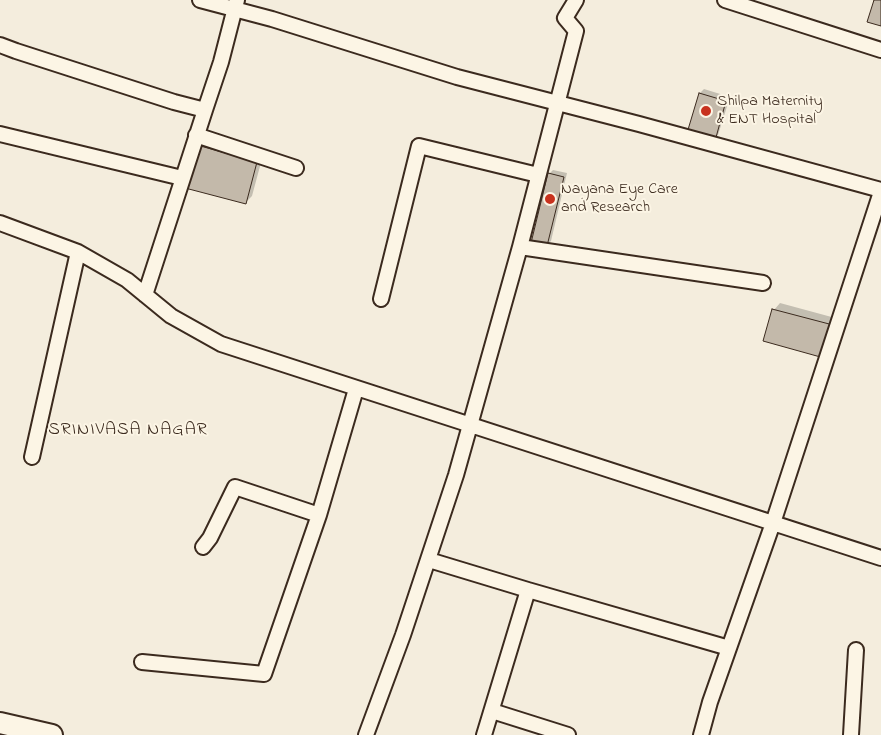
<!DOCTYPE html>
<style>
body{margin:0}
canvas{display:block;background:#f4eddd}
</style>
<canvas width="881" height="735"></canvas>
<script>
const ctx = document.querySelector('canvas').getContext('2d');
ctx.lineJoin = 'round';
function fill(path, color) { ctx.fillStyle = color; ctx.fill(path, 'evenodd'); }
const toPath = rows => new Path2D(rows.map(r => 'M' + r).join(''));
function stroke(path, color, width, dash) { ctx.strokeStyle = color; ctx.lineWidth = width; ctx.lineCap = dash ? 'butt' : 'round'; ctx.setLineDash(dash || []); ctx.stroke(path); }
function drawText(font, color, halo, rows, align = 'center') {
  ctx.font = font + ' "Indie Flower",sans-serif'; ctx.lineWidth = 4; ctx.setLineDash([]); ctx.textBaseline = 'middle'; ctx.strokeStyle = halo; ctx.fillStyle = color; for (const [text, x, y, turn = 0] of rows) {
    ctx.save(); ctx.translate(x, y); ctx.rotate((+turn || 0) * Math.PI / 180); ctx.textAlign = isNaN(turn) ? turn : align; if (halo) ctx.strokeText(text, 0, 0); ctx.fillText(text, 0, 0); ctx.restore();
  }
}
fill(toPath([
 [704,89,730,97,718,135,714,139,700,93],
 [204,140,263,155,252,196,245,203,198,146],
 [553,170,567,173,551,241,547,245,549,174],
 [780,303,839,319,830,350,774,310]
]), '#0003');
const building = toPath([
 [874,0,881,0,881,26,867,22,874,0],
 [699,93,726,101,715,141,687,133,699,93],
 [197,145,257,162,246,204,185,188,197,145],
 [548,173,564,177,547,246,531,243,548,173],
 [772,309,833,325,824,358,763,341,772,309]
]);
fill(building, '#c3b9aa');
stroke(building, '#3b2a1e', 1);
const street = toPath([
 [200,0,272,19,457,77,639,124,881,190],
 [725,0,881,50],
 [0,45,16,51,174,102,205,110,145,295],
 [205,110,221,62,237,0],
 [0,134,182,178],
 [196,135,296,168],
 [0,223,78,252,127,280,171,316,221,344,881,558],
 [520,247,763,283],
 [381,299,419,146,538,175],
 [32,457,78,252],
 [203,547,210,538,235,487,319,515],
 [429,560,528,590,729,648],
 [142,662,264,674,319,515,356,389],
 [492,711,568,735],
 [366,735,403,635,456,475,520,247,576,31,565,18,576,0],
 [484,735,528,590],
 [701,735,710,702,773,523,881,192],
 [851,735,856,650]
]);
const secondary = toPath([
 [0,723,52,735]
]);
stroke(street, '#3b2a1e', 18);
stroke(secondary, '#3b2a1e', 24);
stroke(street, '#fcf5e5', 14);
stroke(secondary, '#fcf5e5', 20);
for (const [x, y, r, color] of [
 [706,111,6,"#c8321e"],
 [550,199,6,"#c8321e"]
]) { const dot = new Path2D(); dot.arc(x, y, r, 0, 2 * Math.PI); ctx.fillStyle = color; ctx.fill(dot); stroke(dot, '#fcf5e5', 2); }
drawText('16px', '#3b2a1e', '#fcf5e5', [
 ["Shilpa Maternity",717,102],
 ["& ENT Hospital",717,120],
 ["Nayana Eye Care",561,190],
 ["and Research",561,208]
], 'left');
ctx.letterSpacing = '1px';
drawText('18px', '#3b2a1e', '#fcf5e5', [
 ["SRINIVASA NAGAR",128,431]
]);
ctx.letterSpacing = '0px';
</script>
